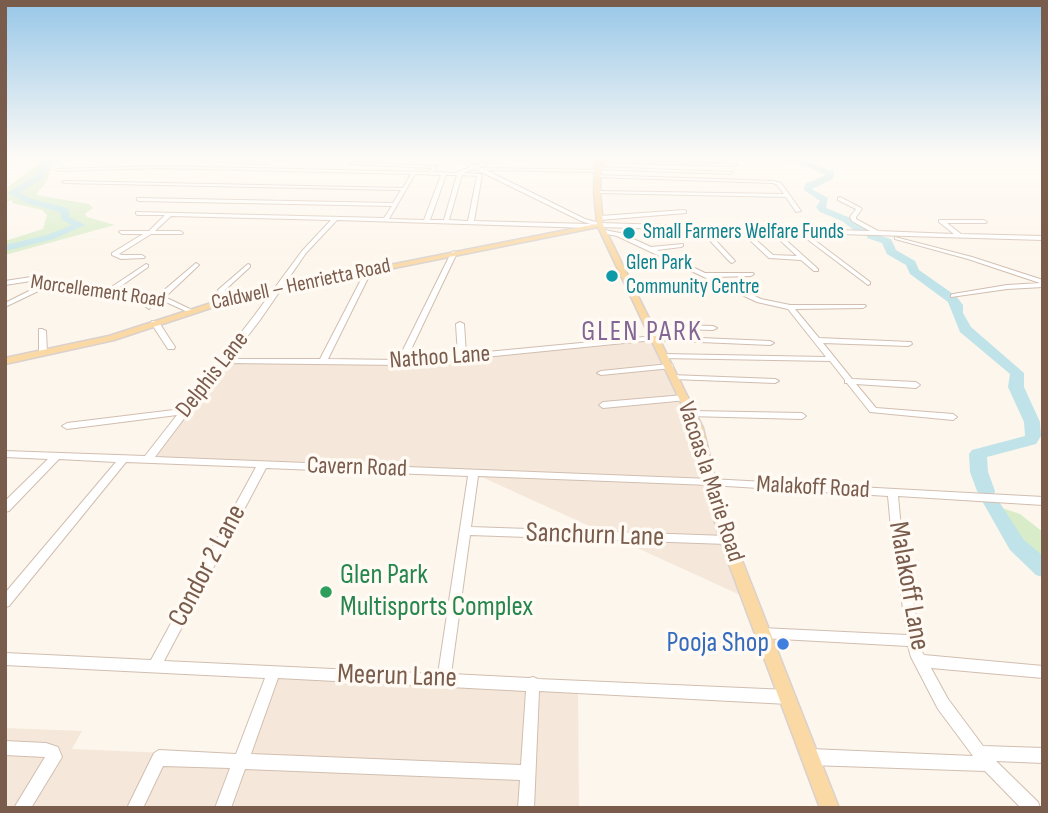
<!DOCTYPE html>
<meta charset="utf-8">
<style>
body{margin:0}
#map{position:relative;width:1048px;height:813px;overflow:hidden;background:#fdf6ec;font-family:"Sofia Sans Condensed",sans-serif}
canvas{display:block}
.frame{position:absolute;inset:0;border:7px solid #7a5c4d;pointer-events:none}
</style>
<div id="map">
<canvas width="1048" height="813"></canvas>
<div class="frame"></div>
</div>
<script>
const ctx = document.querySelector('canvas').getContext('2d');
ctx.lineJoin = 'round';
function fill(path, color) { ctx.fillStyle = color; ctx.fill(path, 'evenodd'); }
const toPath = rows => new Path2D(rows.map(r => 'M' + r).join(''));
function stroke(path, color, width, dash) { ctx.strokeStyle = color; ctx.lineWidth = width; ctx.lineCap = dash ? 'butt' : 'round'; ctx.setLineDash(dash || []); ctx.stroke(path); }
function drawText(font, color, halo, rows, align = 'center') {
  ctx.font = font + ' "Sofia Sans Condensed",sans-serif'; ctx.lineWidth = 7; ctx.setLineDash([]); ctx.textBaseline = 'middle'; ctx.strokeStyle = halo; ctx.fillStyle = color; for (const [text, x, y, turn = 0] of rows) {
    ctx.save(); ctx.translate(x, y); ctx.rotate((+turn || 0) * Math.PI / 180); ctx.textAlign = isNaN(turn) ? turn : align; if (halo) ctx.strokeText(text, 0, 0); ctx.fillText(text, 0, 0); ctx.restore();
  }
}
fill(toPath([
 [654,338,698,428,749,599,473,473,147,460,225,361,410,362],
 [274,672,578,685,579,808,5,808,5,728,82,731,72,749,238,756]
]), '#f5e8da');
fill(toPath([
 [35,159,64,159,50,170,48,179,36,195,89,204,93,208,85,214,87,217,115,225,5,255,5,241,43,229,47,215,42,210,12,203,13,200,5,202,5,189,37,165],
 [999,507,1020,514,1043,532,1043,572,1001,531,995,516]
]), '#d8ecc9');
fill(toPath([
 [43,159,51,159,42,179,19,193,35,200,68,208,70,217,85,225,54,239,5,251,5,245,47,235,72,225,62,220,60,212,29,204,8,193,35,176,43,159],
 [779,159,811,163,834,172,833,179,812,189,828,198,826,208,848,217,867,230,867,234,859,234,842,221,820,212,816,207,820,201,804,190,805,184,826,175,809,167,779,159],
 [871,233,891,239,896,250,915,261,919,270,956,296,963,305,963,313,971,327,1024,373,1024,387,1040,422,1041,436,1036,444,987,457,988,472,995,491,994,494,1024,540,1043,556,1043,577,1036,575,1010,550,981,499,982,496,977,491,970,472,969,454,972,450,1025,436,1024,422,1008,387,1010,374,960,332,948,302,910,274,906,265,887,254,882,243,867,238,867,234,871,233]
]), '#bfe3e8');
const minor = toPath([
 [457,159,461,159,475,165,495,159,500,159,479,167,481,168,599,170,599,172,597,172,486,170,585,219,600,223,870,231,852,221,850,217,856,209,838,200,838,198,840,197,861,208,862,209,856,217,856,219,878,231,954,234,939,222,939,220,984,220,987,222,986,223,947,223,961,234,1043,236,1043,240,805,233,870,282,870,284,868,285,799,233,777,232,818,269,818,271,814,271,801,260,769,258,740,231,706,230,734,260,735,261,732,263,730,262,700,230,600,227,581,221,475,169,463,173,480,174,482,175,474,221,590,224,593,226,590,228,337,220,306,253,260,320,230,359,320,359,366,270,369,268,372,270,328,359,398,360,451,253,454,251,457,253,406,360,458,355,456,324,460,322,464,324,466,354,654,336,770,341,774,343,770,345,654,340,465,359,462,360,400,365,226,363,155,457,710,479,1043,497,1043,505,898,496,901,528,922,652,924,655,1043,666,1043,678,931,668,948,699,983,746,1043,748,1043,763,996,761,1038,802,1040,808,1021,808,985,771,811,765,806,762,803,757,806,752,811,749,973,756,938,709,911,657,908,646,762,638,757,637,756,633,757,629,762,628,907,635,891,528,888,496,710,485,478,476,471,527,727,536,731,537,733,540,731,543,727,544,470,535,451,674,529,678,533,677,538,679,788,690,793,692,795,697,793,702,788,704,539,691,534,808,518,808,520,780,245,769,231,808,215,808,230,768,163,766,143,808,127,808,154,753,159,750,236,754,265,678,5,665,5,653,151,660,256,467,126,462,9,606,5,607,5,593,116,462,59,459,9,511,5,512,5,501,48,459,5,457,5,451,145,456,177,415,67,429,62,426,67,423,182,409,254,316,302,251,331,220,171,216,155,231,180,231,183,233,182,234,151,234,119,254,122,255,142,255,145,257,144,258,121,259,112,255,112,253,143,234,122,234,119,232,120,231,149,231,165,215,138,215,136,214,136,212,384,218,392,206,139,201,137,200,137,198,393,203,401,190,64,183,62,182,64,181,403,188,411,174,159,168,58,171,56,170,58,169,159,166,429,172,432,168,350,164,352,162,437,166,434,172,455,173,471,167,457,159],
 [415,174,441,175,424,220,389,219,415,174],
 [446,175,457,175,444,220,430,220,446,175],
 [462,175,477,176,468,221,449,220,462,175],
 [746,231,771,232,797,256,773,255,746,231],
 [266,468,468,476,438,674,164,661,266,468],
 [278,678,526,691,521,765,251,754,278,678],
 [220,160,266,162,268,163,266,164,218,162,220,160],
 [598,160,736,164,738,165,736,166,596,162,598,160],
 [597,167,731,172,733,173,731,174,595,169,597,167],
 [596,175,774,181,781,183,801,211,796,212,786,197,597,193,595,192,597,191,784,194,777,185,773,183,594,177,594,176,596,175],
 [684,210,686,211,686,213,600,220,597,218,600,216,684,210],
 [604,230,620,233,651,247,683,244,683,246,681,247,657,250,705,273,753,273,754,274,751,276,713,277,761,299,790,305,865,305,866,306,863,308,795,309,819,338,911,342,912,344,908,346,823,343,852,379,916,382,920,385,916,388,856,384,876,408,953,414,957,417,953,420,870,412,847,383,845,383,845,380,830,361,661,358,660,356,661,354,664,354,826,357,788,309,757,302,617,236,602,233,602,231,604,230],
 [895,237,972,257,1043,280,1043,287,1007,289,951,297,951,295,953,294,1007,285,1040,283,968,259,895,239,895,237],
 [196,263,199,265,198,266,164,298,169,299,192,310,194,311,190,313,166,302,159,301,149,309,146,307,152,301,135,299,55,283,5,307,5,303,47,282,31,281,5,285,5,281,31,277,54,279,107,290,146,264,148,265,148,267,114,291,156,297,196,263],
 [248,264,250,265,250,267,225,290,226,293,235,297,235,299,231,299,221,295,218,290,219,289,248,264],
 [152,321,158,321,175,347,174,349,168,349,151,323,152,321],
 [646,324,713,326,717,328,713,330,649,328,645,326,646,324],
 [39,329,42,329,46,331,47,353,43,355,39,353,39,329],
 [669,364,672,364,673,366,672,368,601,375,597,373,601,371,669,364],
 [671,375,775,379,779,381,775,383,674,379,671,379,670,377,671,375],
 [684,395,687,396,688,398,687,400,603,408,599,405,603,402,684,395],
 [692,411,802,413,806,416,802,419,689,416,688,414,692,411],
 [5,741,46,743,58,747,62,757,59,762,31,808,14,808,45,757,5,755,5,741]
]);
const major = toPath([
 [595,159,601,159,600,192,603,225,703,428,716,482,734,540,839,808,820,808,720,540,704,482,693,428,598,227,235,300,114,340,5,364,5,358,109,336,233,296,597,224,594,192,595,159]
]);
stroke(minor, '#d1beb0', 2);
stroke(major, '#dad1cd', 3);
fill(minor, '#fff');
fill(major, '#fbd9a5');
const sky = ctx.createLinearGradient(0, 0, 0, 272);
sky.addColorStop(0, '#97c7e8');
sky.addColorStop(0.58, '#fefbf6');
sky.addColorStop(1, '#fefbf600');
ctx.fillStyle = sky;
ctx.fillRect(0, 0, 1048, 272);
for (const [x, y, r, color] of [
 [629,233,7,"#0f9aa8"],
 [612,276,7,"#0f9aa8"],
 [326,592,7,"#2e9e5b"],
 [783,644,7,"#3f7fe0"]
]) { const dot = new Path2D(); dot.arc(x, y, r, 0, 2 * Math.PI); ctx.fillStyle = color; ctx.fill(dot); stroke(dot, '#fffaf3', 2.5); }
drawText('21px', '#0d838f', '#fffaf3', [
 ["Small Farmers Welfare Funds",643,233],
 ["Glen Park",626,264],
 ["Community Centre",626,288]
], 'left');
drawText('21px', '#7a5c4d', '#fffaf3', [
 ["Caldwell – Henrietta Road",301,285,-12],
 ["Morcellement Road",98,292,8]
]);
drawText('24px', '#7a5c4d', '#fffaf3', [
 ["Nathoo Lane",440,358,-4],
 ["Delphis Lane",213,375,-52],
 ["Cavern Road",357,468,2],
 ["Vacoas la Marie Road",710,482,72],
 ["Malakoff Road",813,488,3]
]);
ctx.letterSpacing = '2px';
drawText('28px', '#846695', '#fffaf3', [
 ["GLEN PARK",642,333]
]);
ctx.letterSpacing = '0px';
drawText('28px', '#7a5c4d', '#fffaf3', [
 ["Sanchurn Lane",595,536,2],
 ["Condor 2 Lane",208,566,-62],
 ["Malakoff Lane",908,586,80],
 ["Meerun Lane",397,677,2]
]);
drawText('28px', '#27864d', '#fffaf3', [
 ["Glen Park",340,576],
 ["Multisports Complex",340,608]
], 'left');
drawText('28px', '#366cbe', '#fffaf3', [
 ["Pooja Shop",769,644]
], 'right');
</script>
